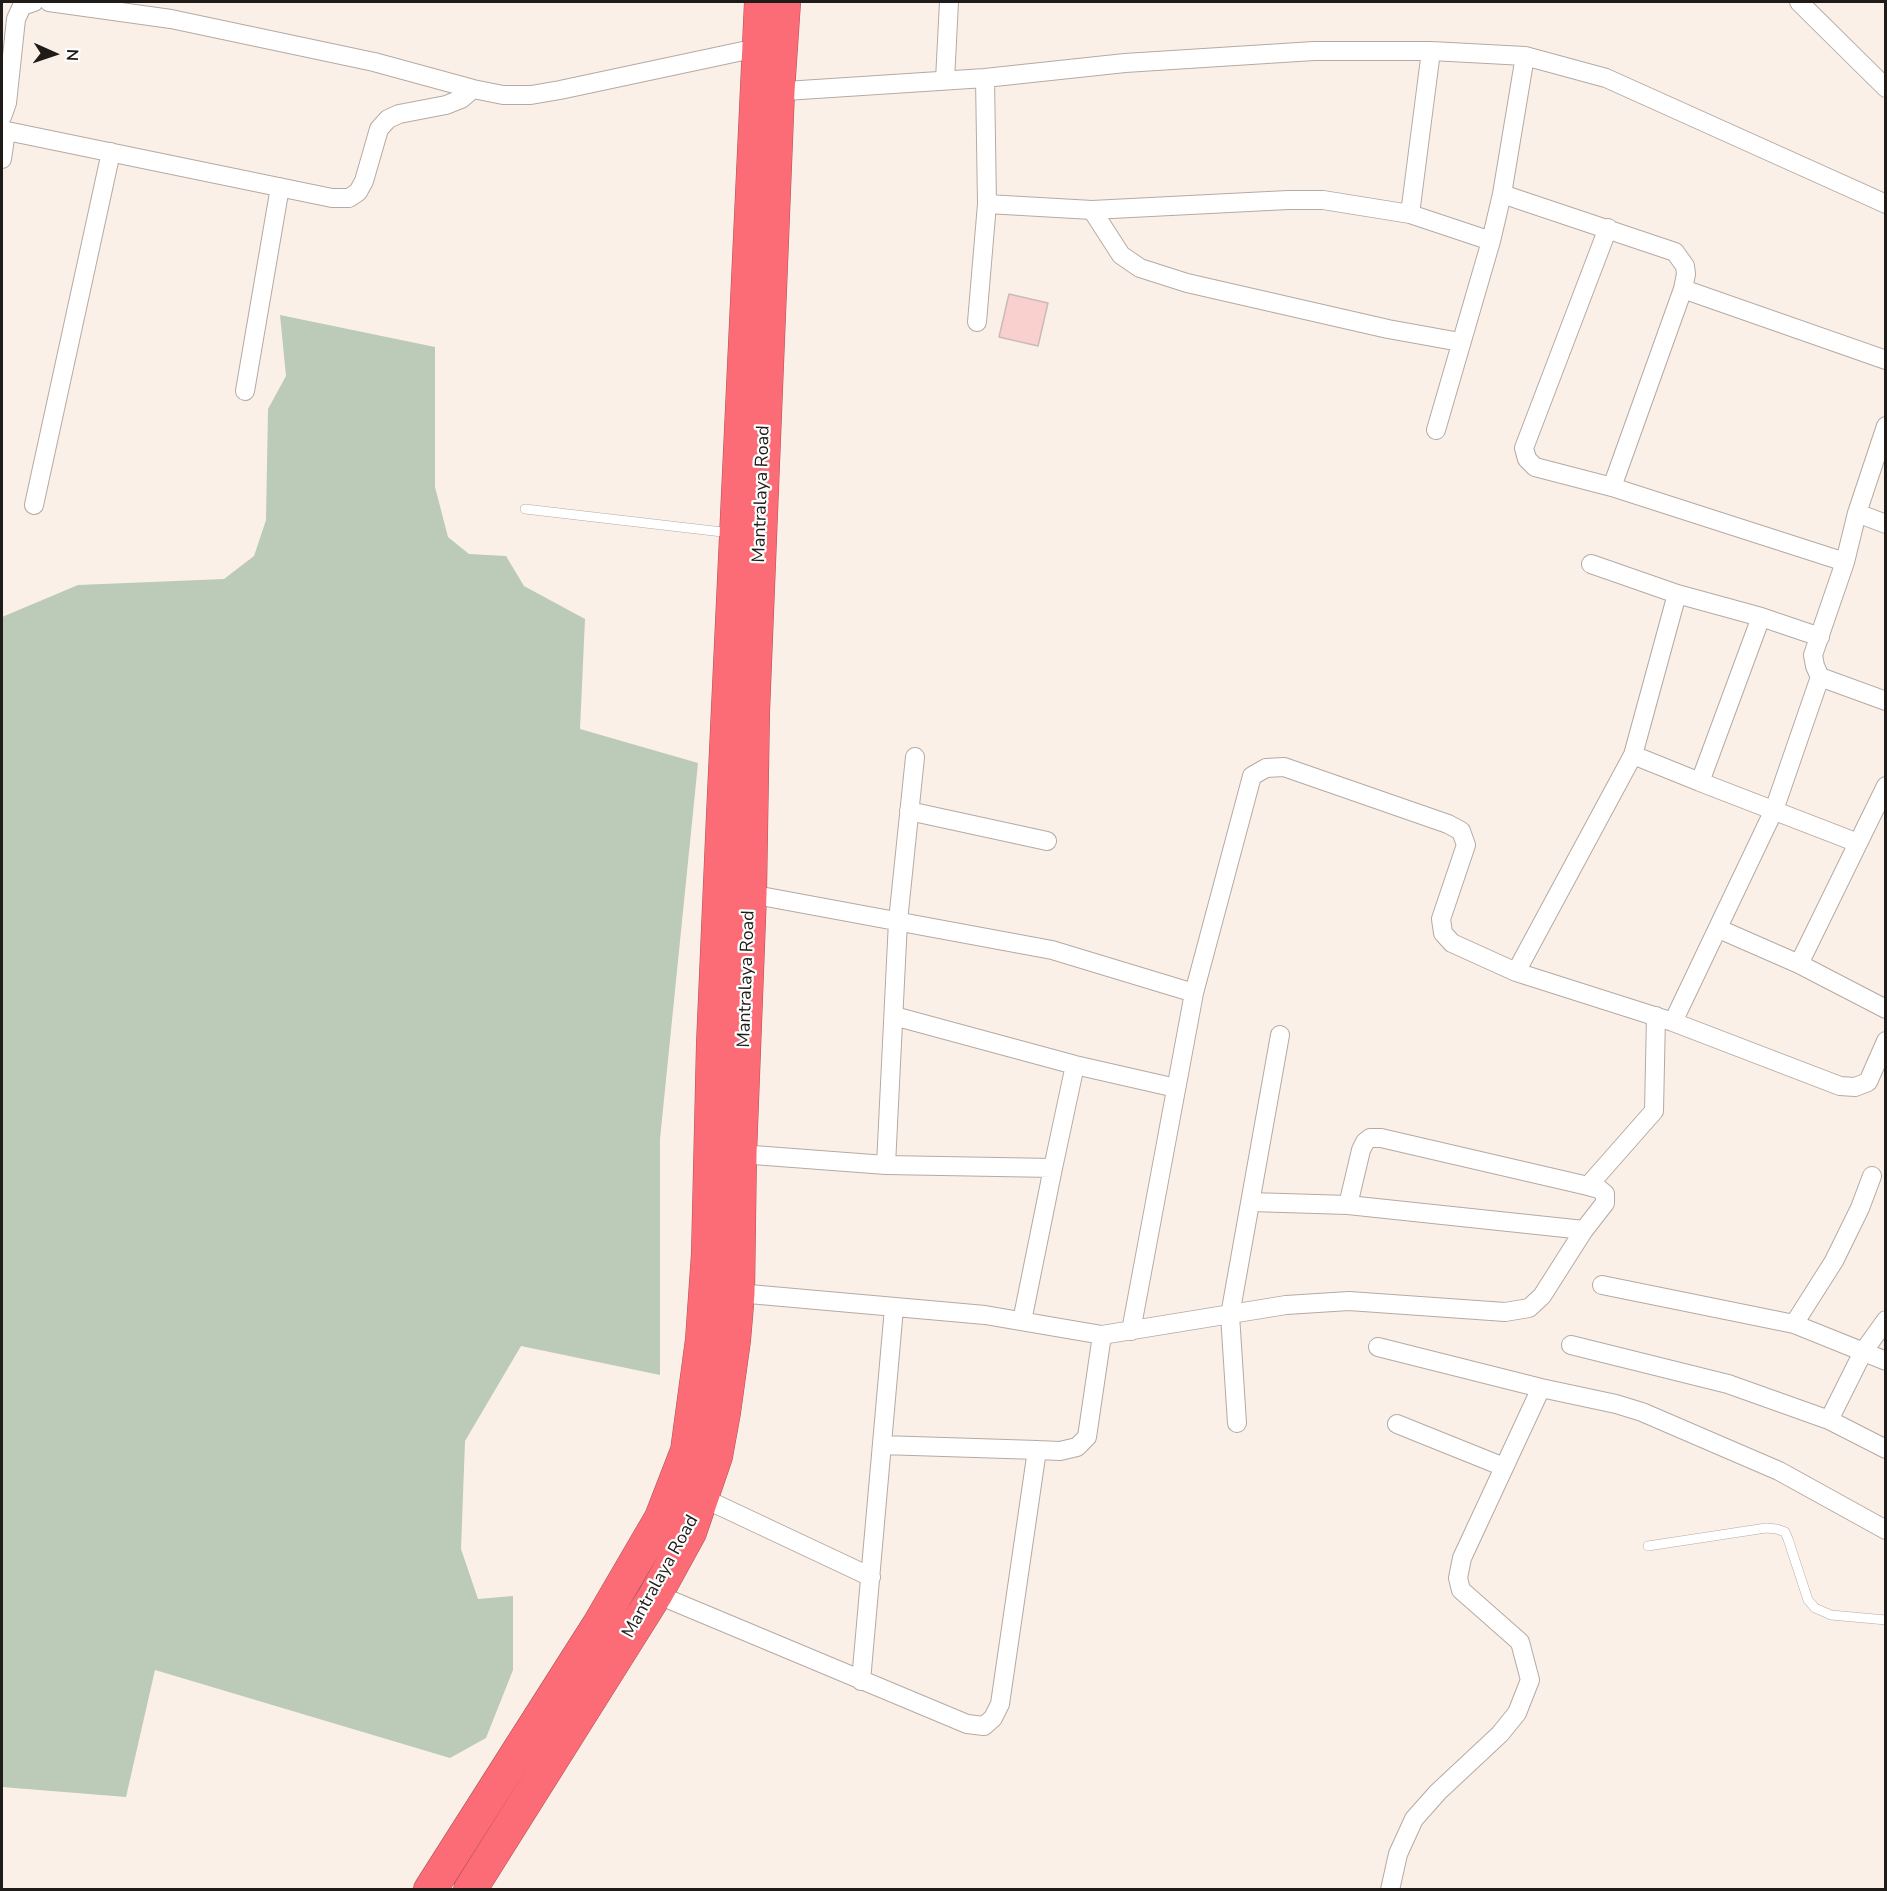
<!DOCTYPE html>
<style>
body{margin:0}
#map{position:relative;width:1887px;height:1891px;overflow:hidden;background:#fbf0e8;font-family:"Nunito Sans",sans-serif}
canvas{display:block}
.frame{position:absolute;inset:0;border:3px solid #1f1b18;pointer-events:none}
.north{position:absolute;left:24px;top:24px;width:60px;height:60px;-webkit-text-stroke:4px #fff;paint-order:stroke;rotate:93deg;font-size:16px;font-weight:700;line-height:24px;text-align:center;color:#1f1b18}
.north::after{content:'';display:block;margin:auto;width:21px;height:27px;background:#1f1b18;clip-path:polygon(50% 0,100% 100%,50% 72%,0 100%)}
</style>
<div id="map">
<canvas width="1887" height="1891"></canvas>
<div class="frame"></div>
<div class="north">N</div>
</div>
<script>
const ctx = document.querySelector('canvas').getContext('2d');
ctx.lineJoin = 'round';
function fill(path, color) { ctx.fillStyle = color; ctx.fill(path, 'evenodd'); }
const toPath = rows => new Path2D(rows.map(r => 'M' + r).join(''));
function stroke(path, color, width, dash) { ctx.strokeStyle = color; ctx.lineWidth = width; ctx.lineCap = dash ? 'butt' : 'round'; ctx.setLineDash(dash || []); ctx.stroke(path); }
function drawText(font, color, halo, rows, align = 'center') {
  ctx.font = font + ' "Nunito Sans",sans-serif'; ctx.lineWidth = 4.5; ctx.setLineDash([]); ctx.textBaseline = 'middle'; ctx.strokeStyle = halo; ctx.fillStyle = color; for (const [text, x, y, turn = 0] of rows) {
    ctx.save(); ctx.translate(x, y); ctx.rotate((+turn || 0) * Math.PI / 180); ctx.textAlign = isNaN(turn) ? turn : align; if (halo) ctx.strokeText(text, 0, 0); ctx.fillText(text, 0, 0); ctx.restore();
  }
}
fill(toPath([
 [280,315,435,347,435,487,448,537,469,554,506,556,524,586,585,619,580,729,698,763,660,1139,660,1375,521,1346,465,1441,461,1549,478,1599,513,1596,513,1670,486,1738,450,1758,155,1670,126,1797,2,1787,2,617,78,585,224,579,254,556,266,520,268,409,286,376]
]), '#bccab8');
const building = toPath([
 [1009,294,1048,303,1038,346,999,337,1009,294]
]);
fill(building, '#f9d0ce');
stroke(building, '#c9bbba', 1.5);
const lane = toPath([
 [525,509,731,533],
 [1648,1546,1766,1528,1777,1529,1785,1532,1788,1539,1808,1600,1815,1608,1831,1615,1886,1620]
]);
const street = toPath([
 [49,2,171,19,374,62,473,89,503,95,531,95,560,90,757,48],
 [1799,2,1886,88],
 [945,80,949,2],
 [770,92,985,78,1125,63,1314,51,1431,51,1525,56,1606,78,1886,204],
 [2,117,7,103,16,19,22,6,34,2],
 [2,130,332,198,349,198,358,192,364,181,379,129,388,119,399,114,446,105,461,99,473,89],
 [2,159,6,131],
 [1502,194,1675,252,1685,266,1686,274,1683,289,1612,487],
 [987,204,1092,210,1288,200,1323,200,1410,214,1491,241],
 [1092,210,1121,255,1140,268,1187,283,1388,329,1460,342],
 [1410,214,1431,51],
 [1608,228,1524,448,1527,459,1535,467,1612,487,1845,562],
 [1683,289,1886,360],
 [977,322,987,204,985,78],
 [245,391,280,187],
 [1886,426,1857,513,1845,562,1813,655,1815,666,1820,677,1886,701],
 [1436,430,1491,241,1502,194,1525,56],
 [34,505,111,152],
 [1857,513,1886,524],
 [1591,564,1677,594,1761,617,1820,637],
 [1761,617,1700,782,1858,843],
 [1633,755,1700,782],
 [909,811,1047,841],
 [750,894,1052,950,1194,993],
 [1719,929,1799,964,1886,1009],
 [1799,964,1886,786],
 [1516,972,1633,755,1677,594],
 [894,1016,1075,1065,1176,1088],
 [1673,1022,1840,1086,1855,1087,1868,1082,1886,1041],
 [740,1154,886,1165,1053,1168,1022,1321],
 [886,1165,898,921,915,757],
 [1053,1168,1075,1065],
 [1588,1186,1654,1111,1656,1016],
 [1251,1202,1348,1205],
 [1602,1285,1794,1324,1886,1361],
 [738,1293,985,1315,1102,1335,1286,1305,1349,1301,1505,1312,1529,1308,1542,1296,1584,1230,1605,1203,1605,1194,1599,1189,1588,1186,1381,1138,1370,1138,1365,1142,1361,1150,1348,1205,1584,1230],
 [1794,1324,1834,1261,1860,1208,1872,1176],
 [1131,1331,1194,993,1252,776,1266,768,1284,767,1448,824,1461,831,1466,845,1441,919,1443,933,1452,943,1516,972,1673,1022,1774,810,1820,677],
 [1571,1345,1728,1384,1829,1420,1886,1449],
 [1378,1347,1541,1388,1616,1404,1642,1412,1779,1471,1886,1530],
 [1829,1420,1863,1352,1886,1320],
 [1237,1423,1230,1315,1280,1035],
 [1397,1424,1504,1467],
 [1037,1450,1060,1451,1077,1447,1087,1437,1102,1335],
 [703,1498,871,1577],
 [656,1594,967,1724,984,1726,993,1718,1000,1704,1037,1450,882,1445],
 [861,1681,894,1308],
 [1390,1890,1398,1854,1414,1819,1438,1792,1500,1734,1517,1713,1530,1680,1520,1642,1461,1590,1458,1578,1462,1558,1541,1388]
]);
const highway = toPath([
 [430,1890,598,1626,661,1518,687,1451,702,1340,708,1254,713,1044,723,815,761,2],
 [470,1890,656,1594,690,1532,716,1456,724,1412,734,1340,738,1293,740,1154,750,894,753,712,778,91,784,2]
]);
stroke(lane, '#b5aaa3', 10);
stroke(street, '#b5aaa3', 20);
stroke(highway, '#af5055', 34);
stroke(lane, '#fff', 9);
stroke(street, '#fff', 18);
stroke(highway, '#fc6c76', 33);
drawText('18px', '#1f1b18', '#fff', [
 ["Mantralaya Road",762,494,-88],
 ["Mantralaya Road",747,979,-88],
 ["Mantralaya Road",661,1577,-61]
]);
</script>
